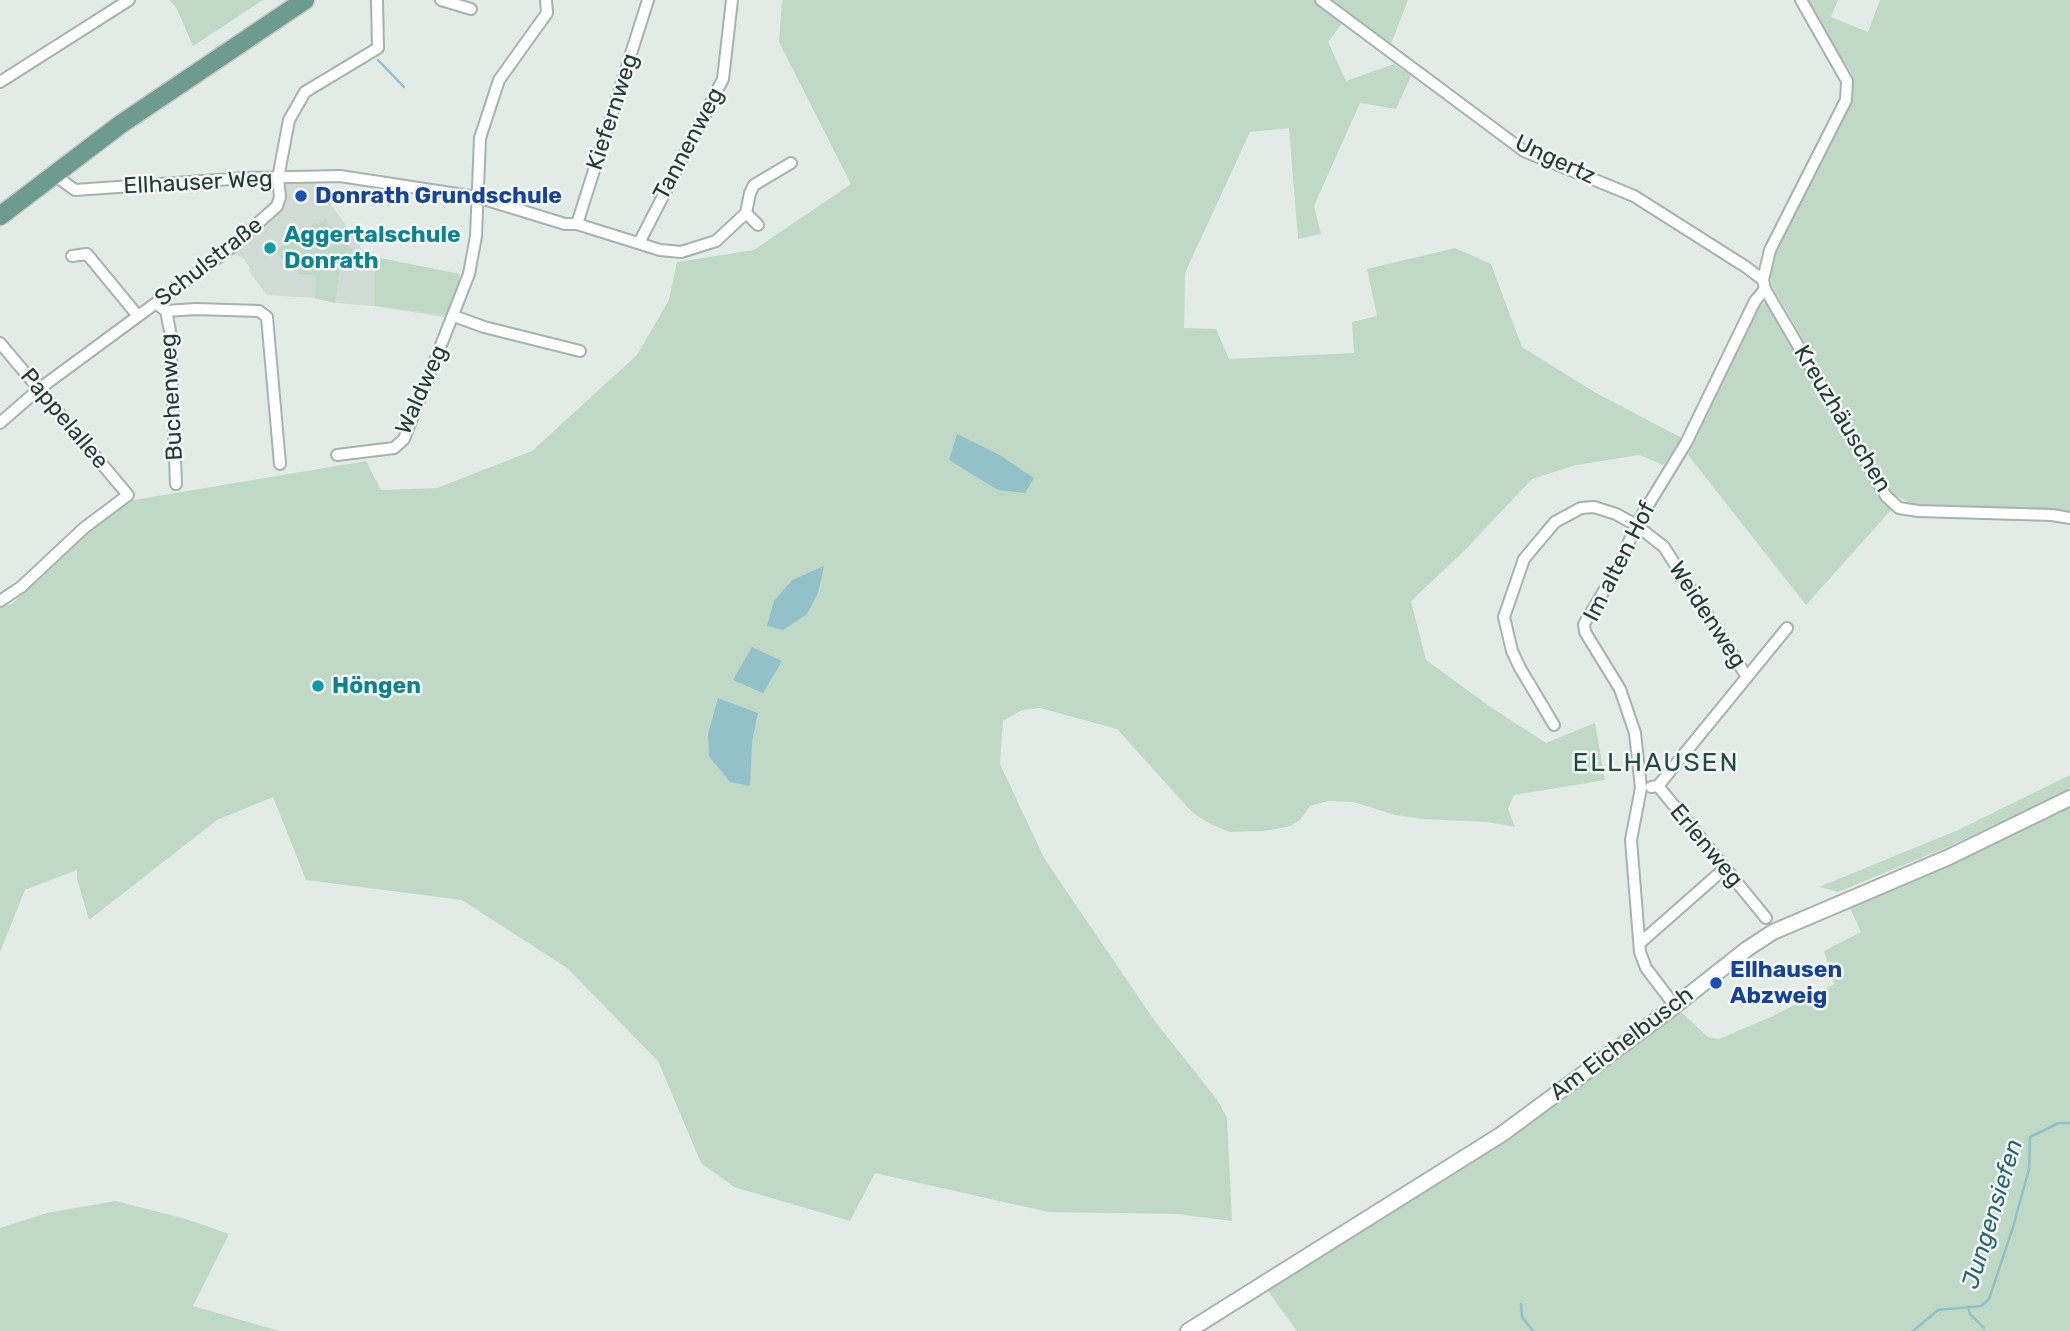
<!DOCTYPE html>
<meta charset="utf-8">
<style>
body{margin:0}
canvas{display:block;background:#e3ebe7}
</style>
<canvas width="2070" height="1331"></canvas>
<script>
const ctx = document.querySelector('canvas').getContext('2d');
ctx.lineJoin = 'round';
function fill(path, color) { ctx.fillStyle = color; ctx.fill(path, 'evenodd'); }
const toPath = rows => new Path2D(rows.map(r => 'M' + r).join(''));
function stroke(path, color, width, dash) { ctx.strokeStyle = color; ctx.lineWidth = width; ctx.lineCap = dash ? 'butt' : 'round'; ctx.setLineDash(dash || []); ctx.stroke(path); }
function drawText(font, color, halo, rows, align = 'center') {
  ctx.font = font + ' Rubik,sans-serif'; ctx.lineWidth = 5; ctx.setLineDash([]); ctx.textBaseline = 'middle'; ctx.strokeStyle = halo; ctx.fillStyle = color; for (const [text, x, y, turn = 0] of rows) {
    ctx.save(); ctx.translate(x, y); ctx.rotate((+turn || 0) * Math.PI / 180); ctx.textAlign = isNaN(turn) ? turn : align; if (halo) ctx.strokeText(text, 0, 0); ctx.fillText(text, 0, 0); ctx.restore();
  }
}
fill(toPath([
 [311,177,355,238,365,255,460,274,449,318,375,306,335,303,315,298,267,295,248,270,250,268,244,259,228,250,277,206,278,178]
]), '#d1dbd6');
fill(toPath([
 [169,0,263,0,193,46,176,7],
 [782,0,1408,0,1391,44,1350,13,1328,42,1346,81,1394,64,1411,76,1396,109,1360,103,1314,206,1321,234,1298,239,1289,128,1250,132,1185,273,1184,328,1216,329,1229,359,1354,353,1352,322,1377,316,1367,269,1455,248,1491,264,1522,347,1596,393,1682,438,1663,465,1639,455,1576,465,1532,479,1463,552,1411,601,1426,660,1492,708,1546,743,1595,723,1605,780,1514,795,1508,809,1515,827,1488,822,1422,819,1396,815,1353,802,1328,801,1310,806,1300,820,1291,826,1264,831,1230,832,1210,824,1192,812,1117,729,1040,708,1022,710,1003,721,1000,764,1044,858,1154,1020,1218,1101,1227,1118,1232,1221,1177,1214,1048,1212,875,1173,850,1221,734,1187,701,1163,658,1061,567,968,462,900,306,880,273,797,217,820,89,920,77,879,77,870,25,890,0,952,0,607,12,604,107,514,128,501,366,461,381,490,437,488,532,451,637,355,669,300,677,262,754,250,851,184,779,42],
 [958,435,1000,455,1034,478,949,461],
 [718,698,758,713,752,743],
 [1806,0,1838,0,1831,17,1868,32,1880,0,2070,0,2070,516,2057,511,1911,504,1893,494,1772,286,1770,272,1780,239,1851,92,1851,72,1812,14],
 [325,219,345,244,364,255,460,274,454,316,375,306,375,267,340,265,335,303,315,298,316,275,299,274,298,270,290,269,276,251,315,223,317,225],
 [1766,303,1770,306,1877,494,1891,510,1806,605,1688,455,1759,304],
 [2070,775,2070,789,1950,846,1838,892,1819,887,1958,830],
 [2070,803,2070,1331,1297,1331,1265,1287,1505,1139,1680,1011,1708,1037,1719,1039,1773,1016,1834,984,1824,951,1861,932,1849,906,1906,883],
 [115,1201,186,1219,229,1234,193,1306,279,1331,0,1331,0,1228,47,1213]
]), '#bfd9c6');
fill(toPath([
 [957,434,1000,455,1034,478,1025,493,998,490,949,460],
 [824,566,818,593,807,614,783,630,767,626,774,601,792,580],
 [752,647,782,661,763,693,733,680],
 [718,698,758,713,752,743,750,786,730,782,709,756,708,734]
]), '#92c1c9');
stroke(toPath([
 [371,0,372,14],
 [378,60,404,87],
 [624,244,634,247],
 [665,256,684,257,697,253],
 [1521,1304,1522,1317,1533,1331],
 [1968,1307,1970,1314,1984,1328],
 [1913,1331,1938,1310,1981,1306,1989,1299,2013,1227,2029,1169,2030,1137,2059,1123,2070,1123]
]), '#92c1c9', 2.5);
const minor = toPath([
 [441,0,471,9],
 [1321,0,1524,151,1634,196,1746,267,1763,280],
 [1801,0,1847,81,1846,100,1770,250,1763,280,1765,289,1886,496,1899,508,1918,511,2052,515,2070,518],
 [0,82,129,0],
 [53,174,75,190,246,178,340,176,477,197,565,224,577,224,660,250,681,252,716,241,746,213,750,193,754,185,791,163],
 [746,213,758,225],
 [577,224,648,0],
 [639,243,723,79,732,0],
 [72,256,87,254,138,316],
 [156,303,166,311,196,309,259,311,267,317,280,464],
 [166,311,170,331,176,484],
 [454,316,484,327,580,351],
 [0,343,128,495,84,528,21,587,0,601],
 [0,423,39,389,228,250,277,206,280,197,278,178,289,120,305,92,378,48,377,0],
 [337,455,394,448,404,439,469,274,476,236,480,138,499,80,547,13,546,0],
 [1554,725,1520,668,1512,651,1504,617,1524,559,1555,522,1581,508,1594,507,1616,514,1636,525,1664,547,1747,677],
 [1658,786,1787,628],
 [1651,787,1658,786,1766,918],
 [1640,943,1724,869],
 [1675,1006,1646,968,1640,952,1631,840,1641,788,1635,733,1620,689,1585,632,1584,624,1619,566,1636,525,1686,443,1755,301,1765,289]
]);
const tertiary = toPath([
 [1188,1331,1502,1134,1671,1009,1747,949,1773,932,1949,857,2070,798]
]);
const primary = toPath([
 [0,216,121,124,305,0]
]);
stroke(minor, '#a6b2ae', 14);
stroke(tertiary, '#a6b2ae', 18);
stroke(primary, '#c2c8c6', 21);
stroke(minor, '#fff', 10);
stroke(tertiary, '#fff', 14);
stroke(primary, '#6d9b8f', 18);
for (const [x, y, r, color] of [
 [301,196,7,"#1a4fb4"],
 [270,248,7,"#0f9aa8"],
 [318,686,7,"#0f9aa8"],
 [1716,983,7,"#1a4fb4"]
]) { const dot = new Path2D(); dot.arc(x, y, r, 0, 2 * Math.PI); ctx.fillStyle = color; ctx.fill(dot); stroke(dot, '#f3f8f6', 2.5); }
drawText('23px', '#253a34', '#f3f8f6', [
 ["Kiefernweg",613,112,-72],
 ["Tannenweg",689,144,-62],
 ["Ungertz",1555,160,25],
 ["Ellhauser Weg",198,183,-3],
 ["Schulstraße",209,262,-38],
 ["Waldweg",422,390,-66],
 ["Buchenweg",172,397,-93],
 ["Pappelallee",64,419,50],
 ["Kreuzhäuschen",1842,419,59],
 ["Im alten Hof",1620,562,-63],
 ["Weidenweg",1707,615,57],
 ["Erlenweg",1706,846,50],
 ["Am Eichelbusch",1622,1044,-37]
]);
drawText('bold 23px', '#164399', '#f3f8f6', [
 ["Donrath Grundschule",315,196],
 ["Ellhausen",1730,970],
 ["Abzweig",1730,996]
], 'left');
drawText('bold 23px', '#0d838f', '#f3f8f6', [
 ["Aggertalschule",284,235],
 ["Donrath",284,261],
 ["Höngen",332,686]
], 'left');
drawText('italic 24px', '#27636f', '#f3f8f6', [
 ["Jungensiefen",1993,1214,-73]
]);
ctx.letterSpacing = '2px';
drawText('26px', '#234a40', '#f3f8f6', [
 ["ELLHAUSEN",1656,763]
]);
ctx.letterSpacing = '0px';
</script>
